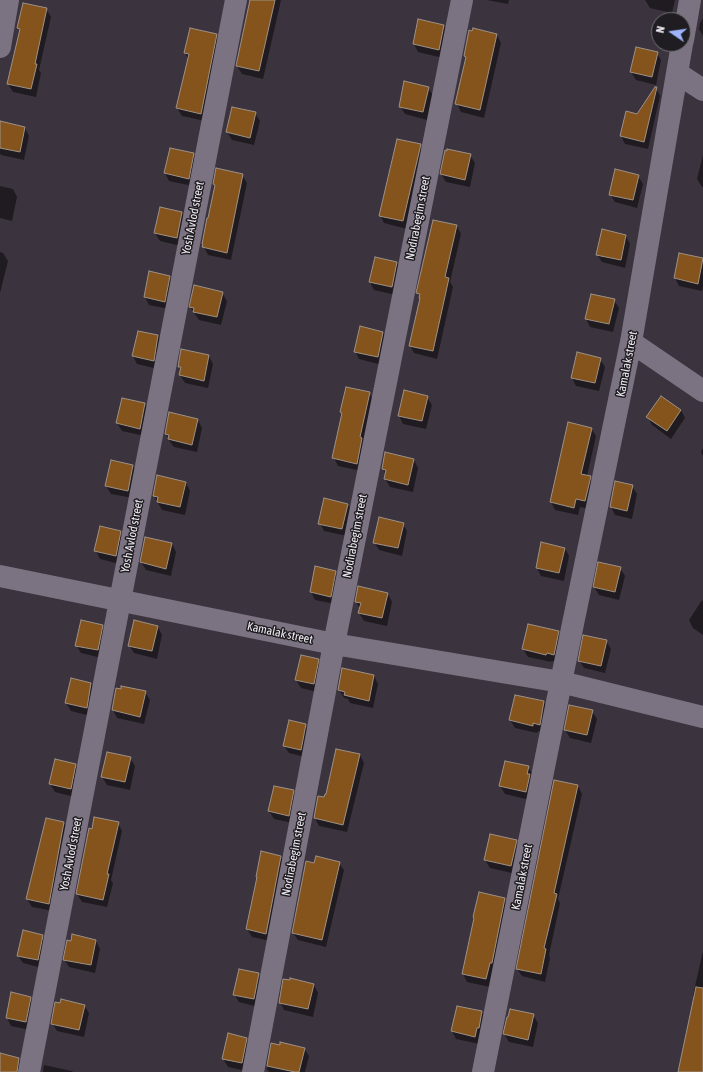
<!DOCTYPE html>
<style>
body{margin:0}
#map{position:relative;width:703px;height:1072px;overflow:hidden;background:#3b343f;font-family:"Asap Condensed",sans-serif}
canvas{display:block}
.north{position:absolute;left:651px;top:12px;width:40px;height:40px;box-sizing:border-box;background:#201d22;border:1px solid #736f75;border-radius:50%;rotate:283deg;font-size:11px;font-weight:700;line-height:16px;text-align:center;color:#efebf2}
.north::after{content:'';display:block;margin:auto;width:14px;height:18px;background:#9eb4fd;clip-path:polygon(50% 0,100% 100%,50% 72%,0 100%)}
</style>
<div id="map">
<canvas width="703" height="1072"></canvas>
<div class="north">N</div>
</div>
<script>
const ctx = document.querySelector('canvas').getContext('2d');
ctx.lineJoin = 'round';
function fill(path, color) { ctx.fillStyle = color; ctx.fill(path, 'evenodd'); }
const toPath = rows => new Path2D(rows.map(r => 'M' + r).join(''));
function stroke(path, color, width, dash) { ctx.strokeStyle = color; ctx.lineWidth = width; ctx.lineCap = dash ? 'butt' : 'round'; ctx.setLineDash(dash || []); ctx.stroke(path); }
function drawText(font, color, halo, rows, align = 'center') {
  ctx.font = font + ' "Asap Condensed",sans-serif'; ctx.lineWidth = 3; ctx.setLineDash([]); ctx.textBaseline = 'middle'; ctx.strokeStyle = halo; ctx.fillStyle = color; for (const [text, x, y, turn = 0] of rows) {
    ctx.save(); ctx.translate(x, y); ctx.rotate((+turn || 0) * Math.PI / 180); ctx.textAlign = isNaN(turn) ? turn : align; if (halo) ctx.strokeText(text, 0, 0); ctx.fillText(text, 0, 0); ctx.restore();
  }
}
fill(toPath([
 [251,0,281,0,263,79,242,74,237,66],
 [487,0,509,0,508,4],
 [645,0,675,0,672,13,650,8],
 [46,9,51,17,39,70,41,73,36,97,13,92,8,84,20,32,18,28],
 [703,18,703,36,699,29,700,23],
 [444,26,448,34,443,58,418,52,414,44],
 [216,35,221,43,205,121,182,116,177,108,189,60,185,53],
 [497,35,501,43,484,118,461,112,457,104,467,60,465,56],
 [657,53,661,60,656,85,636,80,631,72],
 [428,88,433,95,427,120,405,114,400,106],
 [656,88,660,96,648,149,625,144,621,136,638,115],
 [255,113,260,121,254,145,232,140,227,132],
 [25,128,29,136,24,160,1,155,0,153,0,132],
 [420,145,424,153,407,229,384,223,380,215],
 [193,154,198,162,193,186,169,181,165,173],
 [470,155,475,163,470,187,446,182,441,174],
 [703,155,703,187,702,187,697,179],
 [242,175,247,183,231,260,208,255,204,247,203,244,216,187,214,184],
 [638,176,643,184,637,208,615,202,610,194],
 [0,186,13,189,17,197,12,221,0,218],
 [182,213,186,221,181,246,160,241,155,233],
 [434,221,457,226,461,234,450,282,453,287,437,359,414,353,410,346,421,299,418,293],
 [626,236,630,244,625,268,602,262,597,255],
 [0,252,3,253,8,261,0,293],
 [680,254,703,259,703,287,702,291,679,286,675,278],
 [397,263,401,271,396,295,374,290,370,282],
 [169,277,174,285,169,309,149,305,145,297],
 [222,293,227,301,221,325,199,320,190,307],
 [614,300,619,308,613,332,590,327,586,319],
 [138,332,158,336,162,344,158,369,137,364,133,356],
 [383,332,387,340,382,365,359,359,355,351],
 [209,356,213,364,208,388,185,383,180,375,181,371,179,367],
 [600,359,605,367,599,391,576,386,572,378],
 [369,393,374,401,361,471,338,466,334,458,343,415,341,412],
 [427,397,432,405,426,429,403,424,399,416],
 [145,404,149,412,145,436,122,431,117,423],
 [681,410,685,418,671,439,652,425,648,417],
 [170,414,198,420,202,428,197,452,174,447,170,442,166,434],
 [591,428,596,436,587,476,590,477,595,485,590,509,580,507,578,515,555,510,551,502],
 [703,448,703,456,701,452],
 [414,460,418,468,413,492,390,487,385,479,386,475,383,469],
 [112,462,133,466,137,474,133,498,111,494,106,486],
 [186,483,190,491,185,515,162,510,154,496],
 [632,486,637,494,632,519,615,515,611,507],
 [348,504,352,512,347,536,324,531,320,523],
 [403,524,407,531,402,556,379,550,374,542],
 [120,532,125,539,120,564,100,559,96,551],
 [172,544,176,552,171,576,146,570,141,562],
 [565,548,569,556,564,581,541,576,537,568],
 [620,568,625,576,619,600,599,595,594,587],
 [335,572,340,580,335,604,315,600,311,592],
 [388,594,392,602,387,626,364,621,359,613,360,609,356,602],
 [702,600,703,601,703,635,693,628,689,620],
 [102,626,107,634,102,658,81,653,76,645],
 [158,627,162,635,157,659,134,653,129,645],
 [558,632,563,640,558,662,551,661,551,662,528,657,523,649],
 [606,641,611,649,605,673,584,668,579,660],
 [318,660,322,667,318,692,301,688,296,680],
 [374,676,378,684,373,708,350,703,348,699,344,698,339,690],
 [72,679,91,683,95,691,91,716,71,711,66,703],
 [117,689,145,692,150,700,144,724,117,718,113,710],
 [544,702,548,710,544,732,538,731,537,733,515,728,510,720],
 [592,711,597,719,591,743,570,738,565,730],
 [305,725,310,733,305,757,289,753,284,746],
 [337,750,360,755,364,763,347,832,319,826,315,818,327,795],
 [130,758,135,766,130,790,107,785,102,777],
 [75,765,80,772,75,797,55,792,50,784],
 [528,767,533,775,530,800,505,794,500,786],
 [555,781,578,786,582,794,558,899,560,903,549,955,550,958,545,982,522,976,517,969],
 [293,791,298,799,293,823,274,819,269,811],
 [47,819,64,823,68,831,53,911,32,907,27,899],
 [118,823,122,831,111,880,113,883,107,907,82,902,77,894,93,830],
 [516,841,521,849,516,874,490,868,485,860],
 [281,857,285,865,271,941,252,937,247,929,258,879,257,877],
 [339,863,344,870,326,947,298,940,293,933,315,865],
 [504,899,509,907,490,987,467,982,463,974],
 [42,936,47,944,42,968,23,963,18,956],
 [96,941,100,949,95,973,69,967,64,959],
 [703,951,703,1072,678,1072,695,998,693,995],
 [258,974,263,982,258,1007,239,1002,234,994],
 [314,985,318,993,313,1017,284,1010,280,1002],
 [30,998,35,1006,30,1030,11,1026,7,1018],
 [84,1005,89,1013,84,1037,57,1031,52,1023],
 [482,1012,486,1020,479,1044,456,1039,452,1031],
 [533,1015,538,1023,533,1047,509,1042,504,1034],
 [246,1039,251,1047,246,1071,228,1067,223,1059],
 [272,1045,304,1048,309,1056,305,1072,269,1072,267,1069],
 [0,1054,18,1058,23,1066,22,1072,0,1072],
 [44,1065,72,1071,73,1072,43,1072]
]), '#0007');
const building = toPath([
 [250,0,275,0,259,71,236,66,250,0],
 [23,3,47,8,35,64,37,64,31,89,7,84,20,29,17,28,23,3],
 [418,19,444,25,439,50,413,44,418,19],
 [190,28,217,34,201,114,176,108,189,54,184,53,190,28],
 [473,28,497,34,480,110,455,104,466,57,464,56,469,30,472,31,473,28],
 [636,47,658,52,652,77,630,72,636,47],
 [404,81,429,87,423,112,399,107,404,81],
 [655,87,657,87,644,142,620,136,626,111,637,114,655,87],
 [232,107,256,112,250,138,226,132,232,107],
 [0,121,25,127,20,152,0,148,0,121],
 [397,139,421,144,403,221,379,216,397,139],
 [170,148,194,153,189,179,164,173,170,148],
 [447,149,471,154,465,180,440,174,445,150,447,151,447,149],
 [216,168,243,174,227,253,202,247,203,244,202,244,207,218,208,218,215,185,213,184,216,168],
 [615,169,639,175,633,200,609,195,615,169],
 [160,207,182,212,177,238,154,233,160,207],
 [433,220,457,225,445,277,449,278,433,351,409,346,420,298,419,298,420,294,416,293,433,220],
 [602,229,626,235,621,260,596,255,602,229],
 [679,253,703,258,698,284,674,278,679,253],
 [375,257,397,262,392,287,369,282,375,257],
 [149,271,170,276,165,302,144,297,149,271],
 [194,285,223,292,217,317,193,312,194,308,189,307,194,285],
 [591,294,615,299,609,324,585,319,591,294],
 [360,326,383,332,378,357,354,352,360,326],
 [138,331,158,335,154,361,132,356,138,331],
 [181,349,209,355,204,381,179,375,181,367,178,367,181,349],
 [577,352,601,358,595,383,571,378,577,352],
 [346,387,370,392,360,437,362,438,357,464,332,458,342,413,340,412,346,387],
 [404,390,428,396,422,421,398,416,404,390],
 [661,396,681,410,667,431,646,417,661,396],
 [122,398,145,403,140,429,116,423,122,398],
 [169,412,198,419,192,445,168,439,169,435,165,434,169,412],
 [568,422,592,428,581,474,591,476,585,501,576,499,574,508,550,502,568,422],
 [385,452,414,459,408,485,384,479,386,470,382,469,385,452],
 [111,460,133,465,128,491,105,486,111,460],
 [157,475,186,482,180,507,157,502,158,497,153,496,157,475],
 [615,481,633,485,627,511,610,507,615,481],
 [324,498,348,504,342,529,318,524,324,498],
 [379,517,404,523,398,548,373,543,379,517],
 [100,526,121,531,116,556,94,551,100,526],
 [145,537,172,543,166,569,140,562,145,537],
 [541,542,565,548,559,573,536,568,541,542],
 [598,562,621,567,615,592,593,587,598,562],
 [315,566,336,571,331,597,310,592,315,566],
 [358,586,388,593,382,618,358,613,361,603,355,602,358,586],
 [81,620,103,625,98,650,75,646,81,620],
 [134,620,158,626,152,651,128,646,134,620],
 [528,624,559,631,554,655,547,653,546,655,522,649,528,624],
 [583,635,607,640,601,666,578,661,583,635],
 [301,655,319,659,314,684,295,680,301,655],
 [342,668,374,675,369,701,344,695,345,692,338,690,342,668],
 [71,678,91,683,87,708,65,703,71,678],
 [121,686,146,691,140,717,112,710,116,688,121,689,121,686],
 [515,695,544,701,540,725,533,723,533,726,509,720,515,695],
 [569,705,593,710,587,735,564,730,569,705],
 [289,720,306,724,301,750,283,746,289,720],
 [336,749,360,754,343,825,314,818,318,796,324,797,325,794,326,794,336,749],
 [107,752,131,757,125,782,101,777,107,752],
 [55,759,76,764,71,789,49,784,55,759],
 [505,761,529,766,527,774,530,774,526,792,499,786,505,761],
 [554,780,578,785,554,893,557,894,544,948,546,949,541,974,516,969,554,780],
 [274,786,294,790,289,816,268,811,274,786],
 [94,817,119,822,107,874,109,874,103,900,76,894,89,828,92,829,94,817],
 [46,818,64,822,49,904,26,899,46,818],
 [490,834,517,840,511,866,484,860,490,834],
 [261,851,281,856,266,934,246,929,257,877,256,877,261,851],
 [316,856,340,862,322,940,292,933,306,861,314,863,316,856],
 [479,892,505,898,492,963,490,963,486,979,462,974,474,918,473,917,479,892],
 [23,930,43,935,38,960,17,956,23,930],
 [72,934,96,940,91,965,63,960,67,940,71,941,72,934],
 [239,969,259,973,254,999,233,995,239,969],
 [290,978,314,984,308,1009,279,1003,283,979,290,980,290,978],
 [696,987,703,988,703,1072,678,1072,696,987],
 [11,992,31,997,26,1022,6,1018,11,992],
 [61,999,85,1005,79,1030,51,1024,55,1002,60,1003,61,999],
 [457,1006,482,1011,479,1028,477,1028,475,1037,451,1031,457,1006],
 [510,1009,534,1014,528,1040,503,1034,507,1017,508,1017,510,1009],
 [228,1033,247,1038,242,1063,222,1059,228,1033],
 [280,1042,305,1048,299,1072,295,1072,267,1066,271,1043,280,1045,280,1042],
 [0,1053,19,1058,17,1072,0,1072,0,1053]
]);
fill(building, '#85541c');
stroke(building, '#9e9186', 1);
stroke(toPath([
 [683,40,690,0],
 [0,47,8,0],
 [677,73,703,90],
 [631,342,703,391],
 [0,576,334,644,561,682,703,717],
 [29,1072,236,0],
 [253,1072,334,644,462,0],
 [483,1072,561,682,631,342,682,44]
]), '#7b7381', 22);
drawText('12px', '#efebf2', '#201d22', [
 ["Yosh Avlod street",193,218,-79],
 ["Nodirabegim street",418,218,-79],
 ["Kamalak street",627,364,-79],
 ["Yosh Avlod street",132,536,-79],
 ["Nodirabegim street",355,536,-79],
 ["Kamalak street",280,633,12],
 ["Yosh Avlod street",71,854,-79],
 ["Nodirabegim street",294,854,-79],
 ["Kamalak street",522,877,-79]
]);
</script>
